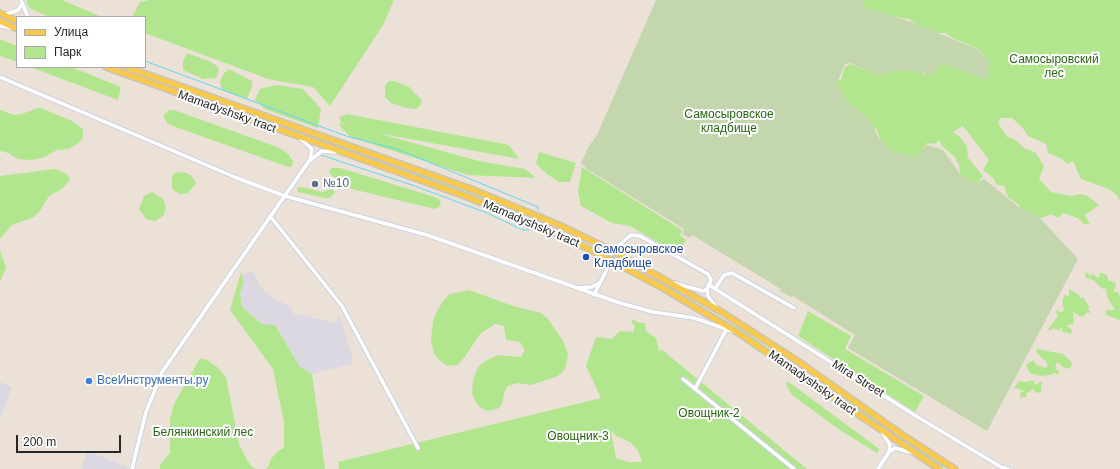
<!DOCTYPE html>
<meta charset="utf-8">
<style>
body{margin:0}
#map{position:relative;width:1120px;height:469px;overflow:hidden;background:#ebe1d7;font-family:Arial,sans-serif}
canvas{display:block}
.legend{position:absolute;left:16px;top:16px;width:130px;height:52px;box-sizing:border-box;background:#fff;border:1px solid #a9a9a9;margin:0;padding:5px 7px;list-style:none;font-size:12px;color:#272727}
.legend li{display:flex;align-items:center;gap:8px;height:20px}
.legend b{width:20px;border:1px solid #a9a9a9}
.scale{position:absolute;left:16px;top:435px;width:105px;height:18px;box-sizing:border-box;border:2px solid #272727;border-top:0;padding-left:5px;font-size:12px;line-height:14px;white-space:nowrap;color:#272727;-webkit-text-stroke:3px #fff;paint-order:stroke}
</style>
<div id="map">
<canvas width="1120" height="469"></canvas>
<ul class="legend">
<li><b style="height:5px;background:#f9c94d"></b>Улица</li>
<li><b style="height:11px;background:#b1e68e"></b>Парк</li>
</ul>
<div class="scale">200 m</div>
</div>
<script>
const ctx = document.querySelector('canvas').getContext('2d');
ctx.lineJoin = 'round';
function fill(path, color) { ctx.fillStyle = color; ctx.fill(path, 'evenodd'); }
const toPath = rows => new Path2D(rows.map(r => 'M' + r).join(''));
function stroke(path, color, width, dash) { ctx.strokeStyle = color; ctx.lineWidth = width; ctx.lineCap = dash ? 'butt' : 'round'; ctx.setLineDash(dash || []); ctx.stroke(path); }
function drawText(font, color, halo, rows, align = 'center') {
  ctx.font = font + ' Arial,sans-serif'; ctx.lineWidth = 4; ctx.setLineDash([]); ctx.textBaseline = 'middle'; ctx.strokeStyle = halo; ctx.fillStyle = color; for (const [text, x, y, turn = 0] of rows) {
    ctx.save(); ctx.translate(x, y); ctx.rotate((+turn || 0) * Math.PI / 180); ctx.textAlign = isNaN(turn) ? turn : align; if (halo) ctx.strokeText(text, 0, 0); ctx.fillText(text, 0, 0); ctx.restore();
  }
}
fill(toPath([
 [252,271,255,274,261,288,278,301,292,307,292,313,336,323,338,316,340,317,352,355,352,364,312,374,300,367,276,325,262,324,242,307,240,293,244,282,242,275],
 [0,382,12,387,0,419],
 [87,451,127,467,127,469,81,469]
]), '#dbd8e2');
fill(toPath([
 [26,0,62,0,102,17,50,17,29,8],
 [150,0,394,0,383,25,330,106,313,87,268,79,145,33,145,17,132,17,140,2],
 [859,0,1120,0,1120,202,1117,195,1109,189,1081,179,1073,161,1067,164,1062,159,1048,153,1046,144,1028,136,1022,127,1012,118,1000,118,998,123,1007,137,1014,139,1024,148,1036,153,1044,166,1039,179,1051,192,1071,196,1081,194,1088,196,1099,205,1085,215,1090,224,1084,224,1078,218,1063,213,1058,218,1051,214,1042,218,1023,214,1019,205,1008,197,1004,186,997,185,993,178,983,170,989,160,963,126,953,132,960,137,967,147,968,158,983,176,976,185,960,176,959,165,954,156,943,147,939,140,935,144,927,143,920,154,914,159,905,157,904,154,900,154,894,159,883,146,876,128,870,131,832,82,841,80,845,67,850,64,876,74,898,69,920,72,924,75,932,71,933,56,979,77,987,71,987,62,980,50,951,37,946,33,936,33,920,27,909,19,900,18,862,7],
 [0,39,17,46,17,62,0,56],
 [187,53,209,61,217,66,219,70,216,78,203,79,183,70,183,61],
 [30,67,71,67,121,87,118,100],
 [113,67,118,67,449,185,516,212,583,243,681,294,745,332,948,469,930,460,889,433,784,358,719,318,639,273,555,231,452,188],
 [229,69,252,81,252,87,247,99,222,90,220,81,224,73],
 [389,81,394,81,409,87,420,98,422,102,420,106,416,109,407,108,391,103,385,97,385,85],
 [276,85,303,89,321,109,318,128,265,109,255,100,260,89],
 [37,108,41,108,72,121,83,129,83,138,77,144,68,149,57,150,45,157,32,160,18,159,6,152,0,151,0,110,14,115,22,114],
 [169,110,174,110,280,148,288,154,293,161,292,166,288,167,173,126,168,124,163,116],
 [347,114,509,145,519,159,377,133,479,161,525,169,536,178,468,175,350,137,338,123,354,127,341,123,339,117],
 [539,152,576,163,570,182,559,182,547,174,536,164],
 [582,167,682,230,680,235,686,240,680,252,673,251,630,226,612,223,581,206,578,191],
 [331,168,340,168,435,197,439,199,441,203,439,207,435,209,352,189,332,176,329,172],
 [55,169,67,174,70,178,68,182,62,189,49,196,40,211,34,217,12,225,0,239,0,176],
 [183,172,191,175,196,183,188,193,180,194,174,191,172,187,172,178,174,173],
 [302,187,322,192,332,189,335,192,330,198,325,198,298,192,297,188],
 [152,192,163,199,166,208,163,216,155,221,146,219,139,209,144,196],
 [0,251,6,267,0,282],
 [1086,271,1090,276,1092,274,1099,278,1100,273,1105,274,1108,277,1108,280,1116,283,1114,292,1118,292,1120,297,1120,320,1106,315,1106,310,1115,310,1107,297,1106,288,1103,289,1093,280,1085,277],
 [241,272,244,282,240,293,242,307,262,324,275,325,300,367,312,374,325,469,265,469,268,467,271,459,278,451,284,448,284,422,273,369,230,310],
 [1069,289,1078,294,1080,298,1083,297,1089,307,1088,309,1092,314,1088,312,1082,317,1073,312,1074,324,1066,325,1072,330,1071,334,1063,332,1061,327,1059,331,1054,328,1049,331,1048,329,1058,316,1055,309,1060,312,1064,311,1062,300,1065,295,1069,296],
 [469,290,513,306,541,313,548,319,563,341,568,354,565,369,558,376,531,385,517,383,508,386,505,391,501,406,497,409,487,411,478,406,472,394,473,380,478,367,485,361,498,355,521,357,525,350,520,342,506,340,504,326,495,324,480,334,464,358,457,365,448,366,440,361,434,354,431,340,433,321,436,313,443,301,450,294],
 [808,311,851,336,845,349,924,396,915,412,798,336],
 [633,319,639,323,645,323,646,331,656,338,659,352,661,349,807,469,339,469,338,462,601,398,586,366,596,337,612,339,620,331,633,332,635,327,631,321],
 [611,431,616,436,630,442,638,450,642,462,628,462,616,458],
 [1037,349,1063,354,1072,362,1071,367,1066,369,1057,362,1055,368,1059,372,1059,375,1054,373,1050,375,1040,376,1030,373,1026,365,1033,360,1037,365,1046,368,1048,364,1036,352],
 [200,358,207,360,217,367,226,377,239,444,247,460,252,467,257,469,160,469,160,465,170,453,170,419,174,404],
 [1033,380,1035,385,1042,381,1041,392,1036,393,1033,389,1026,394,1027,397,1022,397,1021,403,1020,393,1025,391,1014,388,1019,381,1027,382],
 [786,382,789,382,879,449,877,453,840,430,792,395,787,387]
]), '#b1e68e');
fill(toPath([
 [656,0,864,0,864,7,914,23,979,50,989,63,988,80,943,64,936,69,933,75,900,70,877,75,850,63,845,64,837,83,847,101,868,119,879,138,893,152,914,157,927,145,943,150,960,174,976,183,984,179,1020,208,1040,218,1078,259,987,431,848,348,855,335,793,296,791,297,780,291,781,289,692,235,690,238,682,234,684,229,587,169,581,163,589,146,597,135]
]), '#c3d6ad');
stroke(toPath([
 [145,61,346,136,397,149,424,160,538,207,538,210],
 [321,155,412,185,487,213,523,230,529,230]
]), '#61d6f6', 1);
stroke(toPath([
 [607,269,620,244]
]), '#c4bcb4', 3.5, [3.5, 2]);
const street = toPath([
 [21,0,28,17],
 [4,15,18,10,22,4],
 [0,26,11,28],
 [0,77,237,178,285,196,427,235,620,303,653,312,694,318,732,331],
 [301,139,312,149,310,160],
 [270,216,342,306,418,448],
 [620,244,631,235,640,236,708,274,711,280,707,289,703,291,673,283],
 [709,285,916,416,1001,467,1008,469],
 [578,288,592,287,599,283],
 [707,289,708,296,717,308],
 [715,289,724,275,732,273,794,308],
 [594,295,607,269],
 [683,379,794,469],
 [695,389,726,330],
 [889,452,895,448,914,453],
 [132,469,146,412,162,372,309,161,322,151,335,152],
 [878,469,889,452,890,445,882,432]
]);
const primary = toPath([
 [0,13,17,21],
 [0,21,17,29],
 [106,67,468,197,558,234,591,250,663,288,737,332,939,469],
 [126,67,471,189,561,226,613,251,720,311,796,360,901,434,955,469]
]);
stroke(street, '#ccd1e2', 5.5);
stroke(primary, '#c3c3c3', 8);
stroke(street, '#fff', 3.5);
stroke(primary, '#f9c94d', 5.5);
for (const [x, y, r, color] of [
 [315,184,4,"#5c6f8a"],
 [586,257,4,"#1a4fb4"],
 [89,381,4,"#3f7fe0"]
]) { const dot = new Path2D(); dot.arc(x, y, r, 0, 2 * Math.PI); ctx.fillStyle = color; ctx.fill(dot); stroke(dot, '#fff', 1.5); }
drawText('12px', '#296714', '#fff', [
 ["Самосыровский",1054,60],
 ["лес",1054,74],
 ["Самосыровское",729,115],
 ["кладбище",729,129],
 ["Овощник-2",709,414],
 ["Белянкинский лес",203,433],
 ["Овощник-3",578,437]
]);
drawText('12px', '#272727', '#fff', [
 ["Mamadyshsky tract",227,112,20],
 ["Mamadyshsky tract",531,224,23],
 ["Mira Street",858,379,32],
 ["Mamadyshsky tract",812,383,35]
]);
drawText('12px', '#4e5e75', '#fff', [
 ["№10",323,184]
], 'left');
drawText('12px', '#164399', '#fff', [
 ["Самосыровское",594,250],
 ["Кладбище",594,264]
], 'left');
drawText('12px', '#366cbe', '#fff', [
 ["ВсеИнструменты.ру",97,381]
], 'left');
</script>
